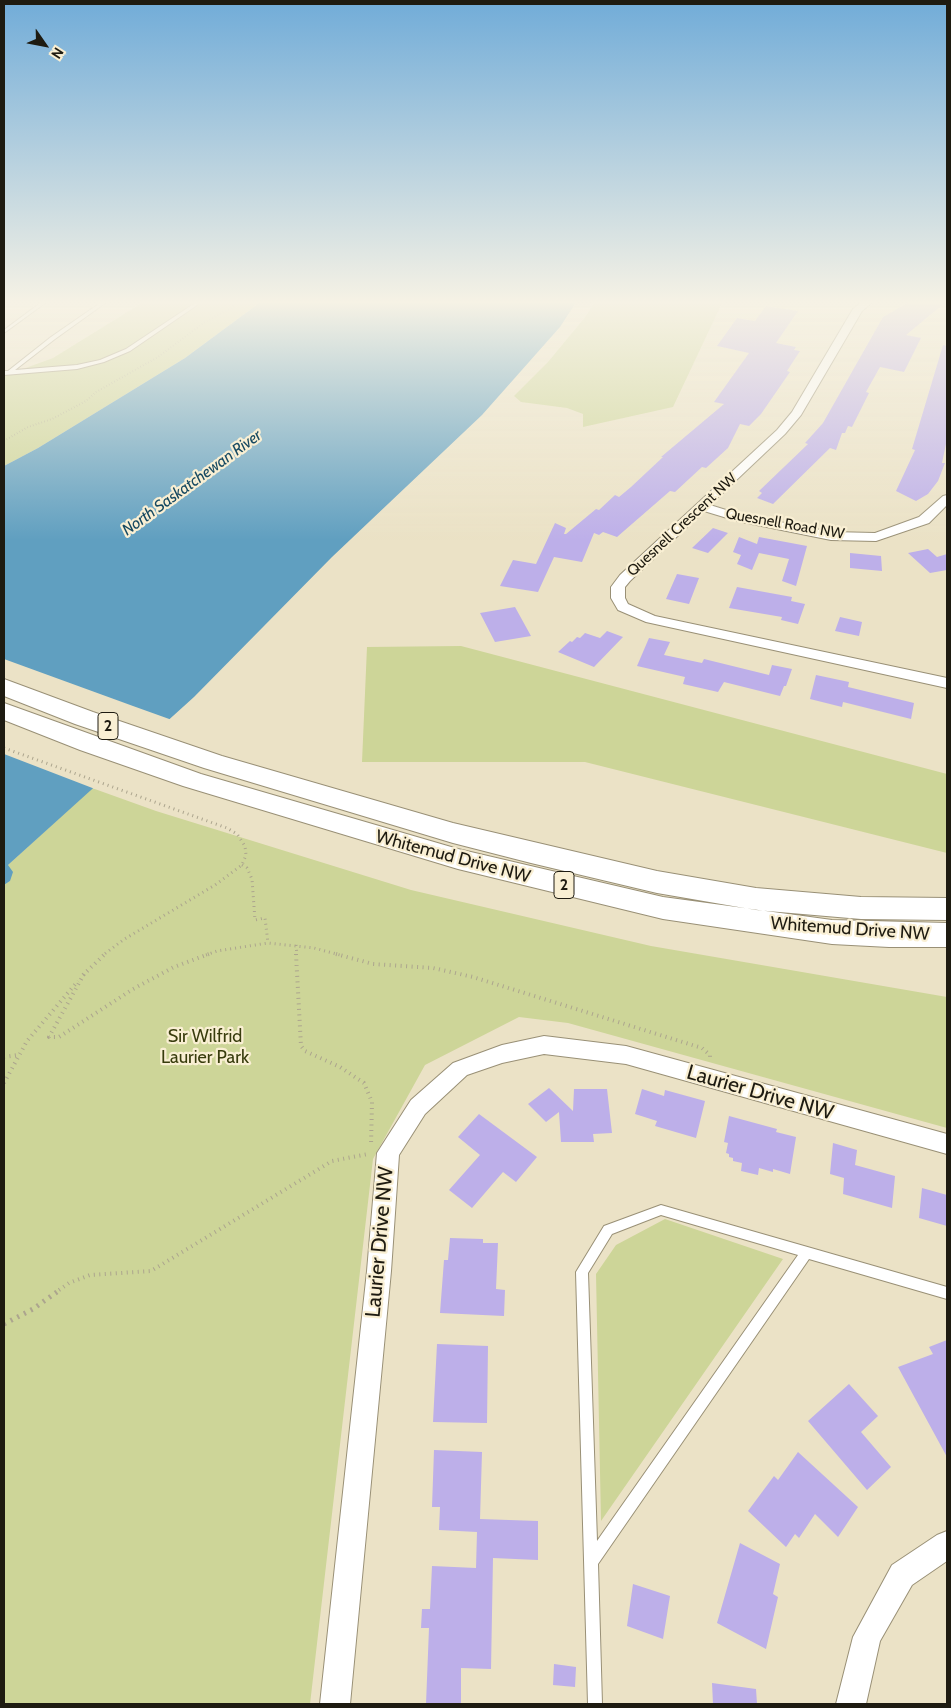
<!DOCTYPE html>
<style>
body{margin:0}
#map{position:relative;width:951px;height:1708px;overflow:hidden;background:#ebe2c6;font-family:Cabin,sans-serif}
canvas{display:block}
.frame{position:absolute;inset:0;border:5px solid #1e1b11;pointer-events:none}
.north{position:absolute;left:20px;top:20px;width:50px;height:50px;-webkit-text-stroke:4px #f9efd3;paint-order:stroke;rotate:123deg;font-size:14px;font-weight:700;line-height:20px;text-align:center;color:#1e1b11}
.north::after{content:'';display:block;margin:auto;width:18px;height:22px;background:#1e1b11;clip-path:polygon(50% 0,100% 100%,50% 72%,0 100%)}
</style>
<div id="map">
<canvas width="951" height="1708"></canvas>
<div class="frame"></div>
<div class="north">N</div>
</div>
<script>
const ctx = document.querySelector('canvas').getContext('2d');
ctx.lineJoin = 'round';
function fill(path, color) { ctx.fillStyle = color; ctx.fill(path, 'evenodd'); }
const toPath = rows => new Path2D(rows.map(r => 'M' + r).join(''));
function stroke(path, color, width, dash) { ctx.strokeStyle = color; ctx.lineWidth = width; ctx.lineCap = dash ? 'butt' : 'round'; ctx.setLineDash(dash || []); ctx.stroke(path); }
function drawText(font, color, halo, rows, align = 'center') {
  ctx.font = font + ' Cabin,sans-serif'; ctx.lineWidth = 4.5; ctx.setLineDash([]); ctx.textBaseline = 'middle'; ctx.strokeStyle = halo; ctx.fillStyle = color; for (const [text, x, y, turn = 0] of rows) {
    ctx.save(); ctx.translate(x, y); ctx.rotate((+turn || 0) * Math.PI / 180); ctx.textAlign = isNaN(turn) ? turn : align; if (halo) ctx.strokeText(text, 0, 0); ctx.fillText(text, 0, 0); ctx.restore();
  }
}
fill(toPath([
 [145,301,262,301,185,358,38,448,4,466,4,376,53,358],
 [595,301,723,301,673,407,583,427,583,414,567,408,521,402,514,396,548,362,586,316],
 [461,646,947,774,947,853,585,762,362,762,367,647],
 [92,788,156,811,411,890,651,946,947,997,947,1128,568,1023,519,1017,425,1065,373,1159,310,1704,4,1704,4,885,10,881,8,865],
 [665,1219,783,1259,601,1521,596,1274,616,1245]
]), '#cdd598');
fill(toPath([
 [262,301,577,301,560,327,482,415,332,557,194,697,8,865,13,872,10,881,4,885,4,466,38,448,185,358]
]), '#609fc0');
fill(toPath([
 [4,659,133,706,172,720,95,789,4,754]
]), '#ebe2c6');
fill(toPath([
 [911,301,947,301,906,335,921,338,904,372,880,367,866,392,869,393,852,427,848,426,845,433,842,433,836,450,830,448,773,504,757,498,762,493,759,491,808,444,805,443,823,423,883,317],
 [766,306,798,311,776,343,796,347,794,350,800,351,787,371,790,372,761,414,749,426,740,424,728,448,706,468,702,467,675,492,670,491,617,537,603,532,599,535,594,533,582,562,554,557,538,592,500,586,513,560,536,564,555,523,566,528,564,534,566,534,596,509,599,510,615,495,619,497,631,487,663,457,661,457,724,404,714,402,749,353,717,346,737,318,755,321],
 [943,345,947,346,947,439,942,463,945,463,938,481,928,494,916,501,896,491,915,450,912,449],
 [713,528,728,533,708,553,692,548],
 [739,537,757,544,759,537,807,546,796,586,782,581,789,559,759,553,752,570,737,564,741,555,733,552],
 [928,549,937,557,947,554,947,570,930,573,908,553],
 [850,553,881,556,882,571,850,568],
 [677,574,699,578,689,604,666,599],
 [737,587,792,597,791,601,805,604,798,624,781,620,782,617,729,608],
 [515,607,531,636,495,642,480,613],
 [840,617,862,622,859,636,835,631],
 [607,631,623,637,594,667,558,652,570,641,572,642,577,637,580,638,585,633,600,638],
 [649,638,670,642,664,655,702,663,704,659,769,675,772,665,792,669,786,686,784,686,780,696,724,682,718,692,683,684,685,677,637,666],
 [816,675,849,682,848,687,914,703,911,719,843,702,842,707,810,699],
 [549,1088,573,1111,574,1089,607,1089,612,1133,593,1134,594,1142,561,1142,559,1112,546,1122,528,1104],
 [642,1089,664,1096,665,1090,705,1101,696,1138,655,1126,657,1121,635,1114],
 [479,1114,537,1157,516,1182,503,1172,472,1208,449,1190,480,1155,458,1137],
 [729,1116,777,1129,776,1132,796,1137,790,1174,773,1169,773,1172,759,1168,758,1175,741,1171,742,1163,733,1161,733,1158,729,1157,729,1154,726,1153,728,1143,724,1142],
 [833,1143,857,1150,855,1165,895,1176,892,1208,843,1194,844,1178,830,1174],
 [922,1188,947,1195,947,1226,919,1218],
 [450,1238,483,1239,483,1243,498,1243,496,1289,505,1290,504,1316,440,1313,444,1260,448,1260],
 [947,1340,947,1457,898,1367,933,1354,929,1347],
 [437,1344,488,1346,487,1423,433,1422],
 [849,1384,878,1416,861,1432,891,1467,867,1490,808,1421],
 [434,1450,482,1452,480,1519,538,1521,538,1560,493,1558,491,1669,461,1668,461,1704,426,1704,429,1628,421,1628,422,1609,430,1609,432,1566,476,1568,477,1532,439,1530,440,1507,432,1507],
 [798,1452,858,1507,838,1537,815,1514,799,1538,795,1534,786,1547,748,1511,774,1476,778,1480],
 [740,1543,780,1564,773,1594,778,1597,766,1649,717,1623],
 [633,1584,670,1596,663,1639,627,1626],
 [554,1664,576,1667,575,1687,553,1685],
 [712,1683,756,1689,757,1704,713,1704]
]), '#bdafe9');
const lane = toPath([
 [43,301,48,301,4,333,4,330,43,301],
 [103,301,108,301,55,339,15,370,77,365,100,360,126,349,198,301,203,301,130,351,104,362,77,369,4,375,4,371,8,371,51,337,103,301],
 [661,1205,947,1287,947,1299,809,1259,598,1564,602,1704,588,1704,576,1272,604,1226,661,1205],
 [661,1215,798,1255,597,1541,588,1273,612,1234,661,1215]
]);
const street = toPath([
 [863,301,874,301,862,311,801,415,785,434,710,505,739,514,831,532,875,533,919,517,943,496,947,495,947,505,929,523,876,541,831,540,737,521,704,511,630,581,625,587,625,598,628,604,655,616,947,678,947,688,646,622,618,610,611,598,611,587,620,575,777,430,792,412,853,309,863,301],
 [544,1036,626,1046,947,1134,947,1154,626,1064,544,1054,502,1063,467,1075,425,1114,399,1155,391,1271,350,1704,320,1704,367,1271,377,1153,411,1100,453,1063,502,1045,544,1036],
 [947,1531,947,1561,912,1585,880,1641,866,1704,836,1704,853,1637,892,1565,937,1535,947,1531]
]);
const highway = toPath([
 [4,679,93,712,222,756,453,823,657,871,756,888,861,897,947,898,947,920,861,919,756,910,657,893,531,863,453,843,204,768,75,724,4,696,4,679],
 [4,703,201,774,458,849,663,897,832,920,947,923,947,947,889,947,832,944,663,919,458,869,183,786,80,750,4,720,4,703]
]);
stroke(lane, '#999076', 2);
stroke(street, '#999076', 2);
stroke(highway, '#999076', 2);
stroke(toPath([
 [4,441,28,427,52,419,86,401,96,392,158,357,205,322,231,308,239,301]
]), '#aca58e', 2, [0.5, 2.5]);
stroke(toPath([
 [4,748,227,828,237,834,245,846,246,855,242,865,215,885,123,940,103,955],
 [242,865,247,868,252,879,255,920,265,918,268,943],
 [296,945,297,955],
 [206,955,217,951,268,943,314,948,340,955]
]), '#aca58e', 3, [1, 4]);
stroke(toPath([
 [296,954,301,1046,305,1051,340,1067,364,1083,372,1102,371,1145],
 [336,954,373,964,433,968,473,977,702,1048,710,1055,710,1060],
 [84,974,49,1037,59,1037,133,989,174,967,209,954],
 [83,975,105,954],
 [4,1057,18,1055],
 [4,1083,27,1041,78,981],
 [59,1290,69,1283,90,1275,151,1271,332,1161,368,1154]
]), '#aca58e', 4, [1, 4.5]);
stroke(toPath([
 [4,1324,33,1309,61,1289]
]), '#aca58e', 5, [2, 5.5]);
fill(lane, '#fff');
fill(street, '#fff');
fill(highway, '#fff');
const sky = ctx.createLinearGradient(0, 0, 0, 540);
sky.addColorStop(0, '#71acd8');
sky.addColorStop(0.56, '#f6f2e5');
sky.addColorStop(1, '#f6f2e500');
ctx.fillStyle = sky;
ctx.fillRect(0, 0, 951, 540);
drawText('15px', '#1e1b11', '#f9efd3', [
 ["Quesnell Road NW",785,524,10],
 ["Quesnell Crescent NW",682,525,-43]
]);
drawText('italic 16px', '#164961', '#f9efd3', [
 ["North Saskatchewan River",192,483,-36]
]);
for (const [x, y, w] of [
 [108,726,20],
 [564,885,20]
]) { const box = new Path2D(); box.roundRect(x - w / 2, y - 13.5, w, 27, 4); ctx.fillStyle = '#f9efd3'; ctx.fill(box); stroke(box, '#1e1b11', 1); }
drawText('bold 16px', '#1e1b11', null, [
 ["2",108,726],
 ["2",564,885]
]);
drawText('18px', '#1e1b11', '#f9efd3', [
 ["Whitemud Drive NW",453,857,15],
 ["Whitemud Drive NW",850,929,4]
]);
drawText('18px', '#383c0d', '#f9efd3', [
 ["Sir Wilfrid",205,1037],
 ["Laurier Park",205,1058]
]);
drawText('21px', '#1e1b11', '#f9efd3', [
 ["Laurier Drive NW",760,1093,16],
 ["Laurier Drive NW",380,1242,-85]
]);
</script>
